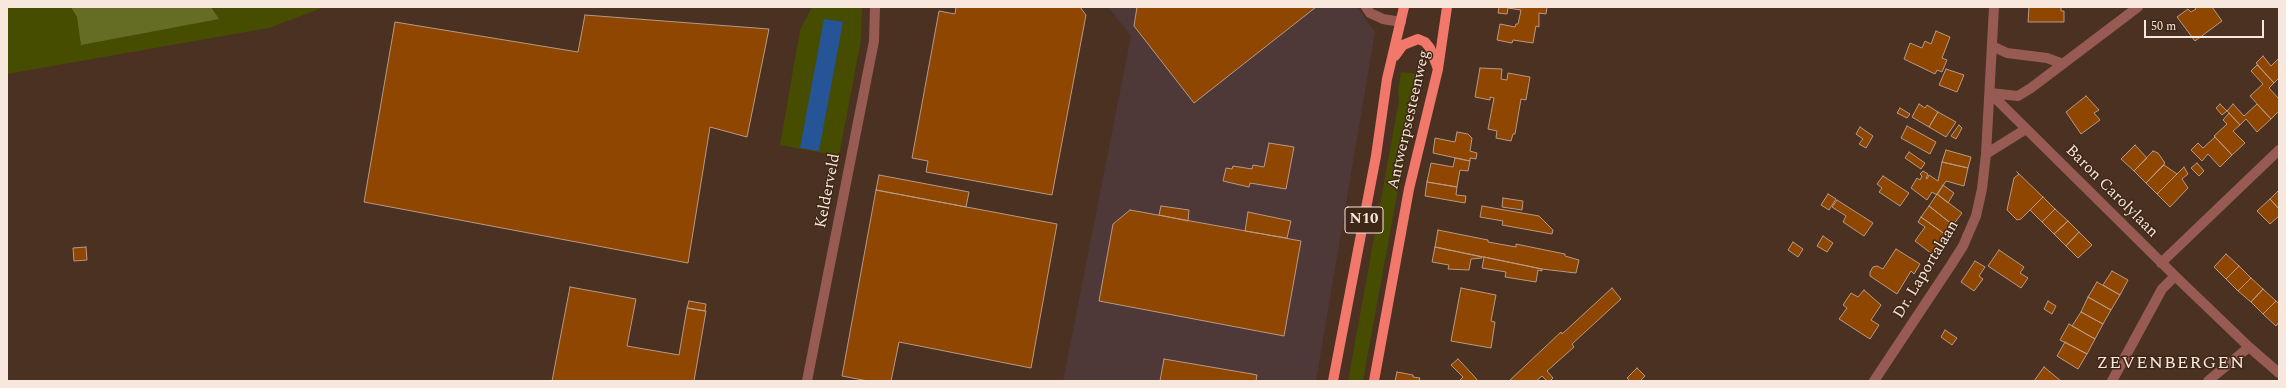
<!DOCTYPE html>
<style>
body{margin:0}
#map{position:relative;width:2286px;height:388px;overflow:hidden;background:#4a3121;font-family:Spectral,serif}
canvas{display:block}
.frame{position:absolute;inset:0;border:8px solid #f8e7dd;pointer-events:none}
.scale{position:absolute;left:2144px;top:20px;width:120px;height:18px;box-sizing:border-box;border:2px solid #f8e7dd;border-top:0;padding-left:5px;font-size:12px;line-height:14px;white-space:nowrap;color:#f8e7dd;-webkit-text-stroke:3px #3f2717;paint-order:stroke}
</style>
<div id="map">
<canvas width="2286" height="388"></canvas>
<div class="frame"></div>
<div class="scale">50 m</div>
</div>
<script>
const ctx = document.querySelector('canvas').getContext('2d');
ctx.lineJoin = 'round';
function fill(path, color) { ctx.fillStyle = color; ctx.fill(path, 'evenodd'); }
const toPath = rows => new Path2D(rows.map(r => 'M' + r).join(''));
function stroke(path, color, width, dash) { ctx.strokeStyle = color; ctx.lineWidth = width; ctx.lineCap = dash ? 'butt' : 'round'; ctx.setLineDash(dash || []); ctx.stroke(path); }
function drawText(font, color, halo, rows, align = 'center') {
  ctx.font = font + ' Spectral,serif'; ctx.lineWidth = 3; ctx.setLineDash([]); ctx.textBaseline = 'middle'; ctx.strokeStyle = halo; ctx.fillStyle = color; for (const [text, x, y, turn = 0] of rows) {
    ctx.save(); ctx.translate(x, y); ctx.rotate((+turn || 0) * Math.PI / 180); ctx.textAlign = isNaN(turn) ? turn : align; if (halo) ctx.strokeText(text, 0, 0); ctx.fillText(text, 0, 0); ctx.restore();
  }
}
fill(toPath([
 [1108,7,1357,7,1375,32,1316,381,1063,381,1131,36]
]), '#4e3938');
fill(toPath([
 [7,7,325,7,269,28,7,74],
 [812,7,862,7,861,40,839,156,780,145,800,30],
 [1401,72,1419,74,1363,381,1348,381,1399,100,1398,89]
]), '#464c00');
fill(toPath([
 [71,7,211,7,219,19,81,45,77,17]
]), '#656d24');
fill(toPath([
 [824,19,843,22,819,151,800,148]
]), '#255497');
const building = toPath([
 [956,7,1080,7,1086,15,1052,195,926,172,928,161,912,158,939,11,955,14,956,7],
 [1137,7,1316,7,1194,103,1134,26,1137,7],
 [1499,7,1547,7,1546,14,1539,13,1539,27,1536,26,1533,43,1513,40,1512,43,1497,40,1500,24,1515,27,1516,24,1518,24,1521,10,1508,8,1507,14,1498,13,1499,7],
 [2029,7,2061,7,2061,11,2064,11,2064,22,2028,22,2029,7],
 [2195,7,2212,7,2222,21,2195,41,2177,17,2188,9,2191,12,2196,9,2195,7],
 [585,15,769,29,747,137,710,127,688,263,364,202,395,22,578,52,585,15],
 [1936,31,1950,37,1942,58,1947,60,1942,72,1937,70,1935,74,1904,59,1910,43,1922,48,1925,41,1931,44,1936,31],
 [2263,56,2271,66,2279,58,2279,78,2274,83,2256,63,2263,56],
 [2257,65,2274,83,2269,88,2279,99,2279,111,2271,119,2250,96,2263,84,2251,71,2257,65],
 [1480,68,1502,69,1501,79,1507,80,1508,73,1530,77,1526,100,1521,99,1515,134,1513,134,1511,141,1496,138,1497,131,1488,129,1494,98,1490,97,1490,100,1475,97,1480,68],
 [1946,69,1964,75,1957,92,1939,85,1946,69],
 [2086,96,2099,110,2094,113,2100,120,2081,134,2066,112,2086,96],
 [1919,104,1925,108,1927,105,1938,112,1929,127,1912,117,1919,104],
 [2220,104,2227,111,2222,115,2216,108,2220,104],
 [2233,104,2244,116,2257,104,2271,119,2257,132,2246,119,2240,125,2227,111,2233,104],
 [1900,108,1910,114,1907,118,1897,113,1900,108],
 [1938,112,1956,122,1946,137,1929,127,1938,112],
 [2229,113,2240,125,2233,131,2245,143,2232,155,2214,136,2227,124,2223,120,2229,113],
 [1959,125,1962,128,1956,139,1951,136,1959,125],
 [1907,126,1936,142,1930,154,1901,138,1907,126],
 [1860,127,1873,136,1866,148,1859,144,1863,139,1856,134,1860,127],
 [1457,132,1468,134,1472,138,1470,151,1477,153,1476,159,1470,158,1470,161,1433,153,1435,138,1455,142,1457,132],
 [2215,137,2232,155,2220,167,2208,154,2202,161,2191,150,2198,143,2203,148,2215,137],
 [1269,143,1294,147,1286,189,1250,183,1249,187,1223,181,1226,168,1232,169,1233,166,1252,169,1253,165,1264,167,1269,143],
 [2135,145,2147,158,2134,171,2121,159,2135,145],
 [1946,150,1971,157,1968,168,1942,162,1946,150],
 [2153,151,2158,153,2165,163,2146,183,2134,171,2153,151],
 [1909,152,1925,163,1921,169,1905,158,1909,152],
 [1455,158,1470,161,1468,171,1460,170,1457,187,1427,182,1431,163,1453,167,1455,158],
 [1942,162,1968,168,1964,186,1946,181,1937,195,1932,192,1927,200,1911,188,1917,178,1920,180,1922,176,1920,174,1923,171,1928,174,1926,178,1927,179,1929,175,1938,181,1942,162],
 [2197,163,2204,171,2199,176,2191,168,2197,163],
 [2164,165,2177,174,2157,194,2146,183,2164,165],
 [2184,167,2188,174,2182,179,2188,188,2170,207,2157,194,2184,167],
 [2017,172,2043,197,2021,219,2017,220,2007,210,2014,178,2019,174,2017,172],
 [879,175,969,192,966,207,876,190,879,175],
 [1883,176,1909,193,1900,206,1879,192,1882,188,1877,184,1883,176],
 [1427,182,1457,187,1456,195,1466,196,1465,203,1425,196,1427,182],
 [1943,185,1954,193,1948,203,1937,194,1943,185],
 [876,190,1057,224,1031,368,899,342,891,381,868,381,842,376,876,190],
 [2279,190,2279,209,2270,199,2279,190],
 [1828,194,1836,199,1829,210,1821,205,1828,194],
 [1937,194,1962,213,1953,225,1929,206,1937,194],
 [2043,197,2055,209,2042,222,2030,210,2043,197],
 [1503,198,1523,201,1522,210,1502,207,1503,198],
 [2270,199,2279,209,2279,216,2270,224,2257,211,2270,199],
 [1837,200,1873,223,1864,236,1843,222,1846,216,1832,207,1837,200],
 [1161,206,1189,210,1188,221,1159,215,1161,206],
 [1482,206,1539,216,1553,230,1552,234,1502,225,1503,221,1480,217,1482,206],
 [1929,206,1953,225,1946,235,1921,217,1929,206],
 [2055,209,2068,221,2054,234,2042,222,2055,209],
 [1130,210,1301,241,1284,336,1099,301,1113,224,1130,210],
 [1248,212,1291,221,1287,238,1245,231,1248,212],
 [1921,217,1946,235,1932,254,1915,241,1925,227,1918,222,1921,217],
 [2068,221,2079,232,2066,246,2054,234,2068,221],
 [1438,230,1488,240,1488,242,1516,247,1516,244,1565,254,1565,256,1579,260,1576,273,1542,269,1435,247,1438,230],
 [2079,232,2092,245,2078,258,2066,246,2079,232],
 [1823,236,1833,243,1827,252,1817,246,1823,236],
 [1793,242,1803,249,1798,257,1788,250,1793,242],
 [86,247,87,260,74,261,73,248,86,247],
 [1435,247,1482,257,1482,258,1471,259,1469,270,1448,269,1449,265,1432,262,1435,247],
 [1896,249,1920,264,1914,274,1911,271,1897,294,1870,276,1870,272,1873,267,1877,266,1883,269,1896,249],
 [1999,250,2024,267,2020,273,2028,278,2021,288,1988,266,1999,250],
 [2226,254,2239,266,2226,279,2214,267,2226,254],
 [1484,257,1542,269,1542,271,1538,270,1536,282,1505,277,1506,272,1482,268,1484,257],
 [1975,261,1985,267,1979,276,1983,279,1974,291,1961,282,1975,261],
 [2239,266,2251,278,2238,291,2226,279,2239,266],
 [2112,271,2128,280,2120,295,2103,285,2112,271],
 [2251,278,2263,289,2251,302,2238,291,2251,278],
 [2097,282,2120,295,2111,310,2088,297,2097,282],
 [570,287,636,299,627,346,679,355,687,308,706,311,694,381,552,381,570,287],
 [1461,288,1496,295,1491,321,1495,322,1491,348,1451,341,1461,288],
 [1612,288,1621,299,1572,344,1574,347,1547,371,1553,378,1550,381,1547,381,1542,376,1536,381,1509,381,1561,332,1562,334,1612,288],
 [2263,289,2276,301,2263,314,2251,302,2263,289],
 [1864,290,1881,305,1871,320,1879,325,1870,339,1839,319,1847,308,1843,305,1851,293,1858,297,1864,290],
 [2088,297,2111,310,2103,324,2081,312,2088,297],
 [689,301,706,304,705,311,687,308,689,301],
 [2048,301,2056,306,2052,314,2044,309,2048,301],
 [2276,301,2279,304,2279,322,2276,326,2263,314,2276,301],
 [2081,312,2103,324,2095,339,2072,326,2081,312],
 [2069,324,2095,339,2087,354,2060,340,2069,324],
 [1945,330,1957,338,1952,345,1941,337,1945,330],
 [2065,342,2087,354,2078,369,2057,356,2065,342],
 [1164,359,1252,374,1257,375,1256,381,1160,381,1164,359],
 [1458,359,1473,375,1478,381,1459,381,1463,377,1451,365,1458,359],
 [2044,367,2061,381,2034,381,2044,367],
 [1637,368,1645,376,1640,381,1630,381,1627,378,1637,368],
 [1397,372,1413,375,1413,377,1420,378,1419,381,1395,381,1397,372]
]);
fill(building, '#8f4600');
stroke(building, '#b89986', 1);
stroke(toPath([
 [1366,7,1370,13,1383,19,1401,22],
 [1992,46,2007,53,2047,58,2063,64],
 [1990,93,2175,276,2249,347,2279,373],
 [1990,93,2018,96,2031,88,2138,7],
 [1986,154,2026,129],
 [2161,263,2279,150],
 [807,381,874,41,875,7],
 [1874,381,1951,265,1963,246,1976,216,1982,189,1986,154,1994,7],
 [2112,381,2162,289,2175,276],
 [2208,381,2249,347]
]), '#975b54', 10);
stroke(toPath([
 [1395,56,1403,45,1418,39,1425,42,1430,48,1438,69],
 [1333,381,1376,156,1387,79,1404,7],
 [1374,381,1409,189,1438,69,1447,7]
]), '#f3786c', 10);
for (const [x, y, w] of [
 [1364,220,38]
]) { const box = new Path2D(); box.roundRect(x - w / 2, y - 13, w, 26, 3); ctx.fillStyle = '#3f2717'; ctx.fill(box); stroke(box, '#f8e7dd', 1); }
drawText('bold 15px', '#f8e7dd', null, [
 ["N10",1364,220]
]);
drawText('16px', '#f8e7dd', '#3f2717', [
 ["Antwerpsesteenweg",1410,120,-77],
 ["Kelderveld",829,191,-79],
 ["Baron Carolylaan",2111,192,45],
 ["Dr. Laportalaan",1927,270,-59]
]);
ctx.letterSpacing = '1px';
drawText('18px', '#f8e7dd', '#3f2717', [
 ["ZEVENBERGEN",2171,364]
]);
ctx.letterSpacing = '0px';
</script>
